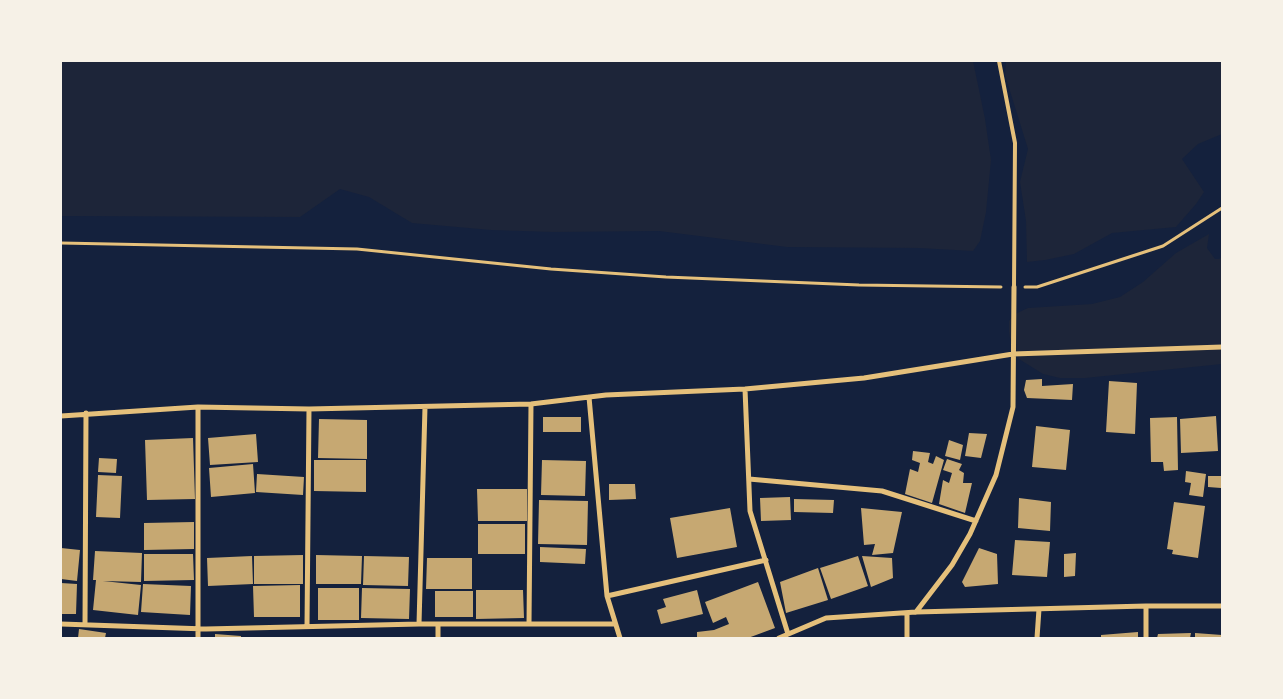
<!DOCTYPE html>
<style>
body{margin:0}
#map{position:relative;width:1283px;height:699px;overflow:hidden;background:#14213d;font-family:"Titillium Web",sans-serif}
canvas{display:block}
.frame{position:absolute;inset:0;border:62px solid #f6f1e7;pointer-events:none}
</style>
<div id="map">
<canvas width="1283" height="699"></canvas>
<div class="frame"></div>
</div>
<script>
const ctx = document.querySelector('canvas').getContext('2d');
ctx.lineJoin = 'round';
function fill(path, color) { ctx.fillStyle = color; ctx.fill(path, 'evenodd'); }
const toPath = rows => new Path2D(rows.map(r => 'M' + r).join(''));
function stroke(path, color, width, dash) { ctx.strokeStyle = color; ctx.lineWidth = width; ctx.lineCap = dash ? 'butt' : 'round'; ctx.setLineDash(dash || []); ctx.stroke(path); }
fill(toPath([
 [61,61,973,61,985,119,991,160,986,212,980,241,973,251,919,248,787,247,659,231,553,232,491,230,412,223,369,197,340,189,300,217,61,216],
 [1006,61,1222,61,1222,134,1198,144,1182,159,1204,192,1196,204,1176,227,1112,233,1074,254,1045,260,1027,262,1026,221,1020,182,1028,149,1005,75],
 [1209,234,1207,248,1215,259,1219,259,1222,257,1222,364,1085,378,1060,378,1043,374,1019,359,1015,345,1010,338,1009,332,1009,321,1015,314,1028,308,1092,304,1120,297,1143,282,1176,253]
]), '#1d2539');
fill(toPath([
 [1042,379,1042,386,1073,384,1072,400,1027,398,1024,390,1026,380],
 [1109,381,1137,383,1135,434,1106,432],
 [1216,416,1218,451,1181,453,1180,419],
 [543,417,581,417,581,432,543,432],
 [1177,417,1178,470,1164,471,1163,462,1151,462,1150,418],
 [319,419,367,420,367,459,318,458],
 [1036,426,1070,430,1066,470,1032,467],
 [969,433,987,434,981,458,965,456],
 [256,434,258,462,210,465,208,438],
 [193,438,195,499,147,500,145,440],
 [949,440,963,445,960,460,945,456],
 [913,451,930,453,928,462,933,464,936,456,944,460,932,503,905,494,910,469,918,472,920,463,912,460],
 [99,458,117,459,116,473,98,472],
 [947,459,962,464,959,470,964,473,963,483,972,483,965,513,939,504,943,480,949,483,952,473,943,470],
 [314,460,366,460,366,492,314,491],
 [542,460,586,461,585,496,541,495],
 [253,464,255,493,211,497,209,468],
 [1186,471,1206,474,1203,497,1189,495,1191,483,1185,482],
 [257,474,304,477,303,495,256,492],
 [98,475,122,476,120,518,96,517],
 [1208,476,1221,476,1221,488,1208,487],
 [609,484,635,484,636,499,609,500],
 [477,489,527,489,527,521,478,521],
 [790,497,791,520,761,521,760,498],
 [1019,498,1051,502,1050,531,1018,528],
 [794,499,834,500,833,513,794,512],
 [539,500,588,501,587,545,538,544],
 [1174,502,1205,506,1198,558,1172,554,1173,550,1167,549],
 [730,508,737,547,677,558,670,518],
 [861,508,902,512,893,553,872,555,875,544,864,545],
 [194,522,194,549,144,550,144,523],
 [478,524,525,524,525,554,478,554],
 [1015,540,1050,542,1047,577,1012,575],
 [540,547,586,549,585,564,540,562],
 [61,548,80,550,77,581,61,579],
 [979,548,997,554,998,584,965,587,962,582],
 [95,551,142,553,141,582,103,581,141,585,138,615,93,610,96,580,93,580],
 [1076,553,1075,576,1064,577,1064,554],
 [144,554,193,554,194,580,144,581],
 [303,555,303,584,254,584,254,556],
 [316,555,362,556,361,584,316,584],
 [252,556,253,584,208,586,207,558],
 [364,556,409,557,408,586,363,585],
 [858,556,868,586,831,599,820,568],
 [862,556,892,558,893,578,871,587],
 [427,558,472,558,472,589,426,589],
 [818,568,828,600,786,613,780,582],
 [758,582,775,628,748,638,697,638,697,632,714,630,729,624,726,617,713,623,705,602],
 [61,583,77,584,76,614,61,614],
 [143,584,191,586,190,615,141,612],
 [300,585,300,617,254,617,253,586],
 [318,588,359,588,359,620,318,620],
 [362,588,410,589,409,619,361,618],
 [476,590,523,590,524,618,476,619],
 [697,590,703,614,661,624,657,610,666,607,663,599],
 [435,591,473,591,473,617,435,617],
 [79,629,106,633,105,638,78,638],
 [1138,632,1138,638,1101,638,1101,635],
 [1191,633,1190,638,1157,638,1158,634],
 [1195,633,1222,635,1222,638,1195,638],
 [215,634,241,636,241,638,215,638]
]), '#c6a872');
stroke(toPath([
 [61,243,357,249,551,269,666,277,859,285,1001,287],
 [1025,287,1037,287,1163,246,1222,208]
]), '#e5c07b', 3);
stroke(toPath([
 [999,61,1015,143,1014,287]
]), '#e5c07b', 4);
stroke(toPath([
 [745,389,750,511,788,634],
 [589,397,607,596,766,560],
 [61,416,198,407,309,409,531,404,606,395,745,389,864,378,1013,354,1222,347],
 [749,479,882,491,976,521],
 [607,596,620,638],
 [916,612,952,565,970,534,996,475,1013,407,1014,287],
 [61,624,206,629,419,624,615,624],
 [419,624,425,407],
 [529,624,531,404],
 [85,625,86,413],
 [307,626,309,409],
 [198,638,198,407],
 [438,638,438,624],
 [779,638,826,618,916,612,1146,606,1222,606],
 [907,638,907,613],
 [1037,638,1039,609],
 [1146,638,1146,606]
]), '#e5c07b', 5);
</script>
